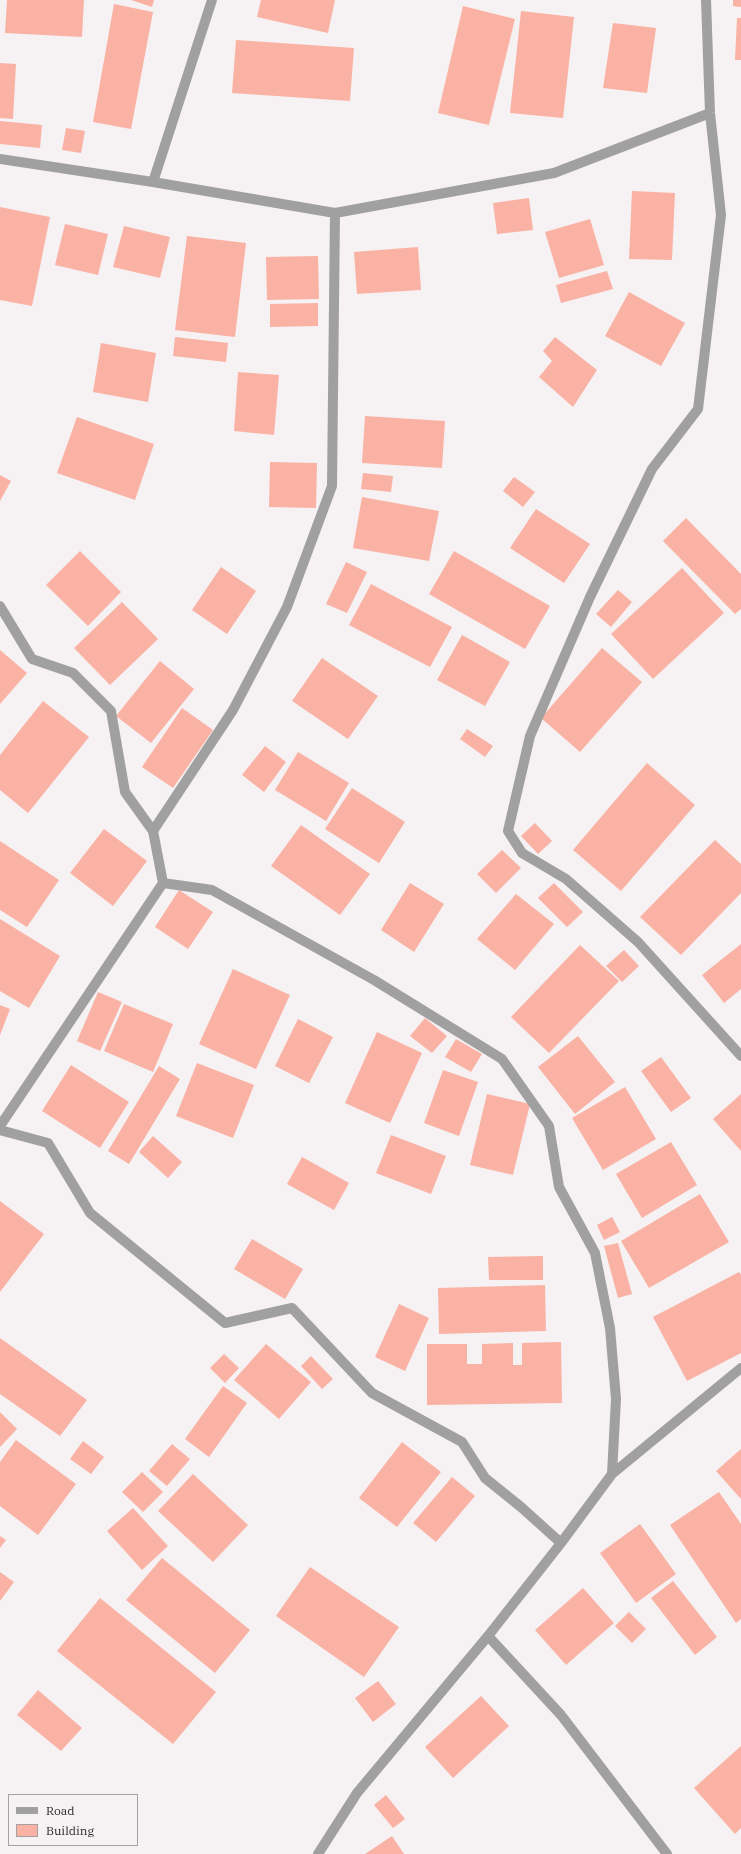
<!DOCTYPE html>
<style>
body{margin:0}
#map{position:relative;width:741px;height:1854px;overflow:hidden;background:#f6f1f2;font-family:"IBM Plex Serif",serif}
canvas{display:block}
.legend{position:absolute;left:8px;top:1794px;width:130px;height:52px;box-sizing:border-box;background:#f6f1f2;border:1px solid #a4a1a1;margin:0;padding:5px 7px;list-style:none;font-size:12px;color:#2a2828}
.legend li{display:flex;align-items:center;gap:8px;height:20px}
.legend b{width:20px;border:1px solid #a4a1a1}
</style>
<div id="map">
<canvas width="741" height="1854"></canvas>
<ul class="legend">
<li><b style="height:5px;background:#a1a0a0"></b>Road</li>
<li><b style="height:11px;background:#fab2a5"></b>Building</li>
</ul>
</div>
<script>
const ctx = document.querySelector('canvas').getContext('2d');
ctx.lineJoin = 'round';
function fill(path, color) { ctx.fillStyle = color; ctx.fill(path, 'evenodd'); }
const toPath = rows => new Path2D(rows.map(r => 'M' + r).join(''));
function stroke(path, color, width, dash) { ctx.strokeStyle = color; ctx.lineWidth = width; ctx.lineCap = dash ? 'butt' : 'round'; ctx.setLineDash(dash || []); ctx.stroke(path); }
fill(toPath([
 [7,0,84,0,82,37,5,33],
 [131,0,154,0,152,7],
 [261,0,335,0,328,33,257,17],
 [733,0,741,0,741,7,733,6],
 [114,4,153,12,131,129,93,122],
 [463,6,515,19,489,125,438,113],
 [521,11,574,17,563,118,510,113],
 [737,18,741,18,741,60,735,60],
 [613,23,656,28,647,93,603,88],
 [236,40,354,48,350,101,232,93],
 [0,63,16,64,13,119,0,118],
 [0,121,42,125,40,148,0,144],
 [66,128,85,131,81,153,62,150],
 [632,191,675,193,672,260,629,259],
 [529,198,533,230,497,234,493,203],
 [0,207,50,217,32,306,0,300],
 [590,219,604,265,559,278,545,232],
 [65,224,108,234,98,275,55,265],
 [124,226,170,237,160,278,113,267],
 [187,236,246,243,235,337,175,330],
 [418,247,421,290,357,294,354,252],
 [318,256,319,299,267,300,266,257],
 [607,271,613,289,561,303,556,285],
 [629,292,685,323,661,366,605,336],
 [318,303,318,326,270,327,270,304],
 [175,337,228,343,226,362,173,356],
 [555,337,597,370,573,407,539,377,552,361,543,351],
 [101,343,156,353,148,402,93,392],
 [238,372,279,375,274,435,234,431],
 [365,416,445,421,442,468,362,463],
 [77,417,154,444,135,500,57,473],
 [270,462,317,463,316,508,269,507],
 [363,473,393,476,391,492,361,489],
 [0,475,11,481,0,501],
 [514,477,535,492,523,507,503,491],
 [362,497,439,511,429,561,353,548],
 [536,509,590,544,564,583,510,548],
 [686,518,741,574,741,609,735,614,663,541],
 [80,551,121,592,88,626,46,585],
 [454,551,550,606,525,649,429,594],
 [346,562,367,572,347,613,326,604],
 [221,567,256,591,227,634,192,610],
 [682,568,724,613,653,679,611,634],
 [371,584,452,627,430,667,349,625],
 [618,590,632,602,611,627,596,614],
 [122,602,158,639,110,685,74,648],
 [462,635,510,662,485,706,437,680],
 [602,648,642,682,580,752,541,718],
 [0,650,27,673,0,704],
 [322,658,378,696,348,739,292,701],
 [160,661,194,689,151,743,116,716],
 [43,701,89,737,28,813,0,790,0,755],
 [182,708,213,730,173,788,142,767],
 [467,729,493,746,485,757,460,739],
 [265,746,286,762,264,792,242,775],
 [298,752,349,783,326,821,275,790],
 [647,763,695,805,621,891,573,850],
 [352,788,405,822,379,863,325,829],
 [535,823,552,841,538,854,521,836],
 [301,825,370,874,340,915,271,866],
 [104,829,147,861,113,906,70,873],
 [715,840,741,864,741,893,681,955,640,917],
 [0,841,59,880,27,927,0,910],
 [502,850,521,868,496,893,477,874],
 [410,883,444,904,414,952,381,930],
 [554,883,583,912,567,927,538,898],
 [179,890,213,912,188,949,155,927],
 [516,894,554,924,515,970,477,939],
 [0,919,60,956,29,1008,0,991],
 [741,944,741,989,724,1003,702,975],
 [580,945,619,981,549,1053,511,1017],
 [624,950,639,966,622,982,606,966],
 [233,969,290,995,256,1069,199,1044],
 [98,992,122,1002,100,1051,77,1041],
 [124,1004,173,1024,153,1072,104,1051],
 [0,1005,10,1009,0,1035],
 [425,1018,447,1036,432,1053,410,1036],
 [298,1019,333,1037,309,1083,275,1066],
 [377,1032,422,1053,390,1123,345,1103],
 [578,1036,615,1082,575,1114,538,1067],
 [456,1039,482,1054,471,1072,445,1057],
 [661,1057,691,1098,671,1112,641,1071],
 [197,1063,254,1085,233,1138,176,1116],
 [71,1065,129,1102,100,1148,42,1111],
 [159,1066,180,1079,129,1164,108,1151],
 [443,1070,478,1082,459,1136,424,1123],
 [625,1087,656,1139,603,1170,572,1118],
 [487,1094,530,1104,513,1175,470,1165],
 [741,1094,741,1151,713,1119],
 [391,1135,446,1156,431,1194,376,1173],
 [153,1136,182,1162,168,1178,139,1152],
 [671,1142,697,1185,642,1218,616,1174],
 [302,1157,349,1183,334,1210,287,1184],
 [700,1194,729,1242,649,1288,621,1241],
 [0,1201,44,1234,0,1292],
 [612,1217,620,1232,604,1240,597,1225],
 [252,1239,303,1269,285,1299,234,1269],
 [618,1243,632,1294,618,1298,604,1246],
 [543,1256,543,1280,489,1280,488,1257],
 [739,1272,741,1275,741,1353,687,1381,653,1317],
 [545,1285,546,1331,439,1334,438,1288],
 [399,1304,429,1318,405,1371,375,1357],
 [0,1338,87,1400,60,1436,0,1394],
 [561,1342,562,1403,427,1405,427,1344,467,1344,467,1364,482,1364,482,1344,513,1343,513,1365,522,1365,522,1343],
 [266,1344,311,1382,279,1419,234,1380],
 [224,1354,239,1368,225,1383,210,1368],
 [311,1356,333,1379,322,1389,301,1366],
 [223,1386,247,1403,209,1457,185,1439],
 [0,1412,17,1429,0,1447],
 [16,1440,76,1484,38,1535,0,1506,0,1462],
 [83,1441,104,1457,91,1474,70,1459],
 [402,1442,441,1472,397,1527,359,1498],
 [172,1444,190,1459,167,1486,149,1471],
 [741,1449,741,1499,716,1471],
 [142,1472,163,1492,143,1512,122,1492],
 [193,1474,248,1525,213,1562,158,1511],
 [452,1477,475,1496,436,1542,413,1523],
 [719,1492,741,1524,741,1619,736,1623,670,1525],
 [133,1508,168,1546,142,1570,107,1531],
 [640,1524,676,1574,636,1603,600,1553],
 [0,1536,6,1540,0,1548],
 [162,1558,250,1630,215,1673,126,1600],
 [310,1567,399,1627,364,1677,276,1616],
 [0,1572,14,1582,0,1601],
 [673,1581,717,1637,695,1655,651,1598],
 [583,1588,614,1623,566,1665,535,1630],
 [100,1598,216,1692,173,1744,57,1651],
 [629,1612,646,1629,632,1643,615,1626],
 [378,1681,396,1704,373,1722,355,1698],
 [38,1690,82,1728,61,1751,17,1715],
 [481,1696,509,1726,453,1778,425,1747],
 [741,1746,741,1828,735,1834,694,1788],
 [386,1795,405,1819,393,1828,374,1805],
 [392,1836,404,1854,365,1854]
]), '#fab2a5');
stroke(toPath([
 [706,0,710,113,721,215,698,409,652,469,590,597,530,736,508,831,522,853,566,879,638,942,741,1056],
 [0,159,153,182,335,213,554,173,710,113],
 [153,182,212,0],
 [0,606,32,659,73,673,111,711,125,792,153,831],
 [163,883,212,890,374,980,502,1059,549,1126,559,1187,595,1253,610,1328,616,1399,612,1474],
 [0,1126,163,883,153,831,233,710,287,607,332,486,335,213],
 [0,1130,48,1143,90,1213,225,1323,292,1308,372,1393,462,1442,485,1478,521,1507,561,1543],
 [488,1636,561,1715,667,1854],
 [318,1854,357,1793,488,1636,561,1543,612,1474,741,1368]
]), '#a1a0a0', 10);
</script>
